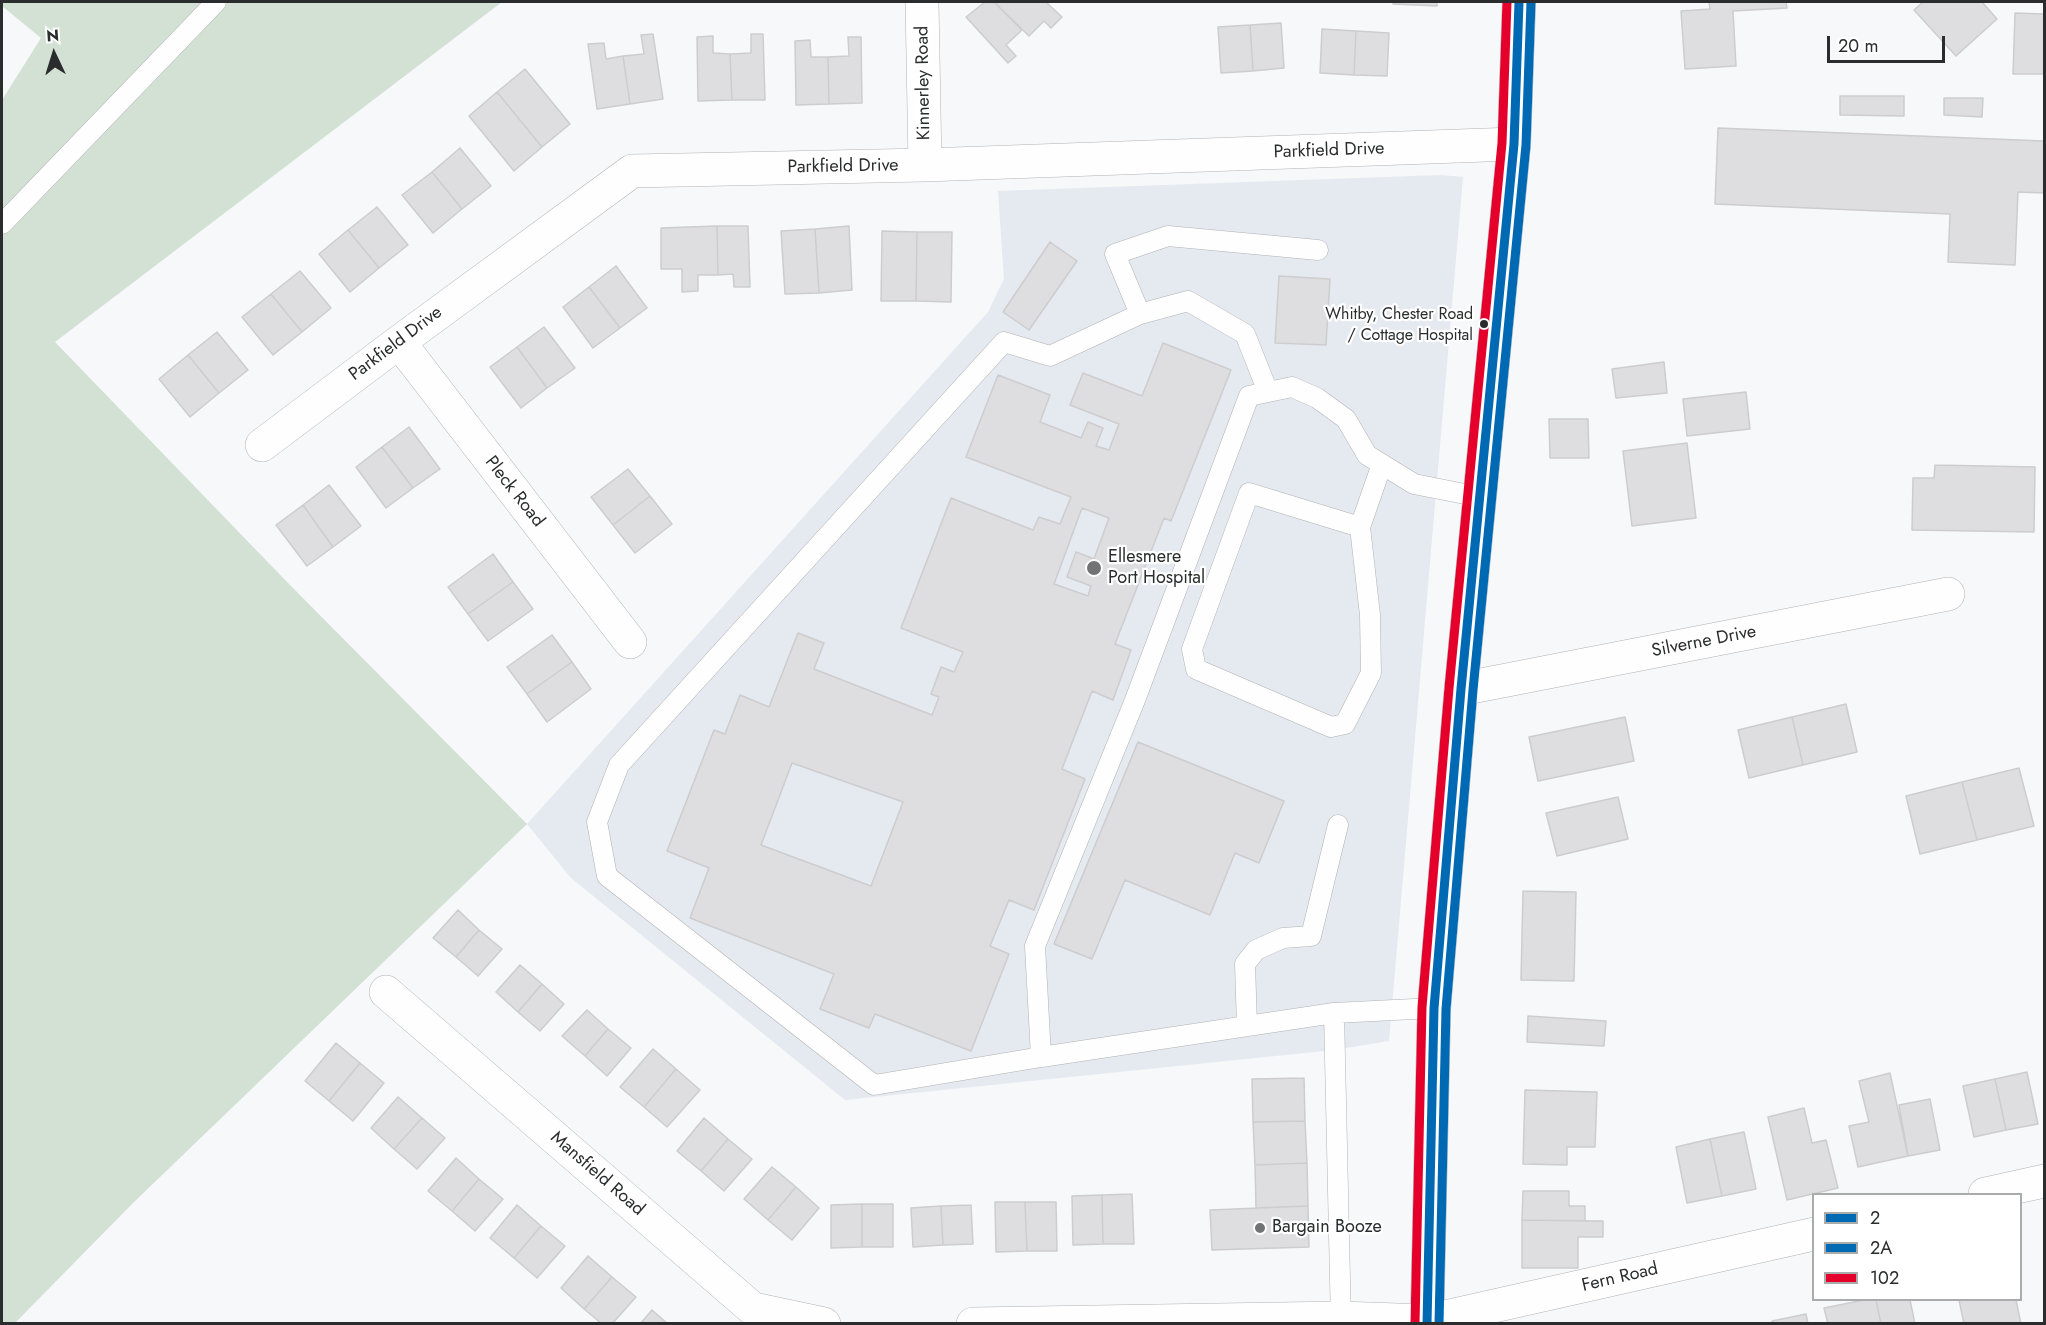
<!DOCTYPE html>
<style>
body{margin:0}
#map{position:relative;width:2046px;height:1325px;overflow:hidden;background:#f6f8fa;font-family:Jost,sans-serif}
canvas{display:block}
.frame{position:absolute;inset:0;border:3px solid #2b2c2d;pointer-events:none}
.legend{position:absolute;left:1812px;top:1193px;width:210px;height:108px;box-sizing:border-box;background:#fff;border:2px solid #aaabab;margin:0;padding:8px 10px;list-style:none;font-size:18px;color:#2b2c2d}
.legend li{display:flex;align-items:center;gap:12px;height:30px}
.legend b{width:30px;border:2px solid #aaabab}
.north{position:absolute;left:24px;top:24px;width:60px;height:60px;-webkit-text-stroke:4px #fff;paint-order:stroke;rotate:356deg;font-size:16px;font-weight:700;line-height:24px;text-align:center;color:#2b2c2d}
.north::after{content:'';display:block;margin:auto;width:21px;height:27px;background:#2b2c2d;clip-path:polygon(50% 0,100% 100%,50% 72%,0 100%)}
.scale{position:absolute;left:1827px;top:36px;width:118px;height:27px;box-sizing:border-box;border:3px solid #2b2c2d;border-top:0;padding-left:8px;font-size:18px;line-height:21px;white-space:nowrap;color:#2b2c2d;-webkit-text-stroke:4px #fff;paint-order:stroke}
</style>
<div id="map">
<canvas width="2046" height="1325"></canvas>
<div class="frame"></div>
<ul class="legend">
<li><b style="height:8px;background:#0069b4"></b>2</li>
<li><b style="height:8px;background:#0069b4"></b>2A</li>
<li><b style="height:8px;background:#e4002b"></b>102</li>
</ul>
<div class="north">N</div>
<div class="scale">20 m</div>
</div>
<script>
const ctx = document.querySelector('canvas').getContext('2d');
ctx.lineJoin = 'round';
function fill(path, color) { ctx.fillStyle = color; ctx.fill(path, 'evenodd'); }
const toPath = rows => new Path2D(rows.map(r => 'M' + r).join(''));
function stroke(path, color, width, dash) { ctx.strokeStyle = color; ctx.lineWidth = width; ctx.lineCap = dash ? 'butt' : 'round'; ctx.setLineDash(dash || []); ctx.stroke(path); }
function drawText(font, color, halo, rows, align = 'center') {
  ctx.font = font + ' Jost,sans-serif'; ctx.lineWidth = 4.5; ctx.setLineDash([]); ctx.textBaseline = 'middle'; ctx.strokeStyle = halo; ctx.fillStyle = color; for (const [text, x, y, turn = 0] of rows) {
    ctx.save(); ctx.translate(x, y); ctx.rotate((+turn || 0) * Math.PI / 180); ctx.textAlign = isNaN(turn) ? turn : align; if (halo) ctx.strokeText(text, 0, 0); ctx.fillText(text, 0, 0); ctx.restore();
  }
}
fill(toPath([
 [1441,175,1463,177,1389,1041,1334,1050,845,1100,571,878,527,824,988,312,1004,279,998,191]
]), '#e5e9f0');
fill(toPath([
 [2,2,502,2,55,342,288,583,527,824,133,1203,14,1324,2,1323,2,100,41,38,2,6]
]), '#d3e1d5');
const building = toPath([
 [985,2,994,2,1022,30,1006,45,1016,56,1008,63,966,17,985,2],
 [994,2,1046,2,1062,17,1051,28,1044,21,1029,36,994,2],
 [1393,2,1437,2,1437,6,1393,4,1393,2],
 [1709,2,1786,2,1787,8,1733,11,1736,66,1685,69,1681,11,1710,9,1709,2],
 [1923,2,1982,2,1997,19,1956,56,1914,10,1923,2],
 [2015,13,2044,14,2044,74,2013,74,2015,13],
 [1281,23,1284,68,1253,71,1250,25,1281,23],
 [1250,25,1253,71,1221,73,1218,27,1250,25],
 [1322,29,1356,31,1354,75,1320,73,1322,29],
 [1356,31,1389,33,1387,76,1354,75,1356,31],
 [653,34,663,99,630,104,623,56,644,54,641,35,653,34],
 [751,34,763,34,765,100,732,100,730,54,751,53,751,34],
 [713,36,713,53,730,54,732,100,698,101,697,37,713,36],
 [848,37,861,37,862,103,829,104,828,57,849,56,848,37],
 [810,40,811,57,828,57,829,104,796,105,795,41,810,40],
 [604,43,606,59,623,56,630,104,597,109,588,44,604,43],
 [525,69,570,124,542,147,497,92,525,69],
 [497,92,542,147,514,171,469,116,497,92],
 [1840,96,1904,96,1904,116,1840,115,1840,96],
 [1944,98,1983,98,1982,117,1944,115,1944,98],
 [1718,128,2044,141,2044,193,2018,192,2015,265,1948,262,1950,214,1715,204,1718,128],
 [460,148,491,186,462,209,432,172,460,148],
 [432,172,462,209,433,233,402,195,432,172],
 [377,207,408,245,379,268,348,230,377,207],
 [717,226,748,226,750,287,734,287,733,274,718,275,717,226],
 [717,226,718,275,698,275,698,291,682,292,682,269,661,269,661,228,717,226],
 [849,226,852,290,819,293,815,229,849,226],
 [815,229,819,293,785,294,781,231,815,229],
 [348,230,379,268,350,292,319,254,348,230],
 [882,231,917,232,916,301,881,301,882,231],
 [917,232,952,232,951,302,916,301,917,232],
 [1050,242,1077,261,1029,330,1003,312,1050,242],
 [616,266,647,308,620,328,589,287,616,266],
 [300,271,331,308,302,332,271,294,300,271],
 [1279,276,1330,279,1326,345,1275,343,1279,276],
 [589,287,620,328,593,348,563,307,589,287],
 [271,294,302,332,273,355,242,317,271,294],
 [544,327,575,368,547,388,517,347,544,327],
 [217,332,248,370,219,393,188,355,217,332],
 [1163,343,1231,370,1171,521,1164,518,1115,644,1131,650,1113,700,1092,691,1062,769,1085,779,1034,910,1009,900,990,946,1009,954,971,1051,875,1014,869,1028,820,1009,834,974,690,918,709,868,667,851,714,730,725,734,740,695,769,707,798,633,824,643,814,669,932,715,939,697,931,694,941,667,954,672,963,652,901,628,951,498,1033,530,1039,517,1060,524,1071,497,966,457,998,375,1050,395,1040,422,1081,438,1088,422,1103,428,1096,446,1109,450,1119,424,1070,405,1083,373,1142,396,1163,343],
 [1082,508,1109,518,1094,559,1076,552,1067,577,1091,586,1088,596,1054,584,1082,508],
 [792,763,903,802,871,886,761,845,792,763],
 [517,347,547,388,521,408,490,367,517,347],
 [188,355,219,393,190,417,159,379,188,355],
 [1664,362,1667,393,1616,398,1612,369,1664,362],
 [1746,392,1750,429,1687,436,1683,399,1746,392],
 [1549,419,1588,419,1589,458,1550,458,1549,419],
 [409,427,440,469,413,488,382,447,409,427],
 [1687,443,1696,518,1632,526,1623,451,1687,443],
 [382,447,413,488,386,508,356,467,382,447],
 [1935,465,2035,467,2034,532,1912,530,1913,478,1934,478,1935,465],
 [628,469,650,496,613,525,591,497,628,469],
 [329,485,361,526,333,547,303,505,329,485],
 [650,496,672,524,635,553,613,525,650,496],
 [303,505,333,547,307,566,276,525,303,505],
 [493,554,513,582,468,614,448,587,493,554],
 [513,582,533,609,488,641,468,614,513,582],
 [552,635,572,662,527,694,507,667,552,635],
 [572,662,591,689,547,722,527,694,572,662],
 [1846,704,1857,752,1803,765,1792,717,1846,704],
 [1625,717,1634,761,1538,781,1529,737,1625,717],
 [1792,717,1803,765,1749,778,1738,730,1792,717],
 [1138,742,1284,801,1259,863,1235,853,1210,915,1125,880,1092,959,1054,944,1138,742],
 [2019,768,2034,826,1977,840,1962,782,2019,768],
 [1962,782,1977,840,1920,854,1906,796,1962,782],
 [1618,797,1628,839,1557,856,1546,813,1618,797],
 [1523,891,1576,892,1574,981,1521,980,1523,891],
 [458,910,479,930,456,957,433,938,458,910],
 [479,930,502,949,478,976,456,957,479,930],
 [520,965,542,984,518,1012,496,992,520,965],
 [542,984,564,1004,540,1031,518,1012,542,984],
 [587,1010,608,1029,585,1056,562,1036,587,1010],
 [1528,1016,1606,1021,1604,1046,1527,1042,1528,1016],
 [608,1029,631,1048,607,1076,585,1056,608,1029],
 [336,1043,360,1063,329,1101,305,1081,336,1043],
 [653,1049,676,1069,644,1107,620,1087,653,1049],
 [360,1063,384,1083,353,1121,329,1101,360,1063],
 [676,1069,700,1090,667,1127,644,1107,676,1069],
 [2027,1072,2038,1124,2006,1130,1995,1079,2027,1072],
 [1890,1073,1908,1156,1858,1167,1849,1126,1869,1122,1859,1081,1890,1073],
 [1304,1078,1305,1121,1253,1122,1252,1079,1304,1078],
 [1995,1079,2006,1130,1974,1137,1963,1086,1995,1079],
 [1525,1090,1597,1092,1595,1147,1567,1147,1567,1165,1523,1164,1525,1090],
 [398,1097,422,1118,394,1149,371,1128,398,1097],
 [1930,1099,1940,1150,1908,1156,1899,1105,1930,1099],
 [1804,1108,1812,1143,1826,1140,1838,1188,1787,1200,1768,1117,1804,1108],
 [422,1118,445,1138,417,1169,394,1149,422,1118],
 [704,1118,728,1139,701,1171,677,1151,704,1118],
 [1305,1121,1307,1163,1255,1165,1253,1122,1305,1121],
 [1744,1132,1756,1189,1722,1196,1710,1139,1744,1132],
 [728,1139,752,1159,724,1191,701,1171,728,1139],
 [1710,1139,1722,1196,1687,1203,1676,1147,1710,1139],
 [456,1158,479,1179,452,1211,428,1191,456,1158],
 [1307,1163,1308,1206,1256,1208,1255,1165,1307,1163],
 [772,1167,796,1187,768,1220,744,1199,772,1167],
 [479,1179,503,1199,475,1231,452,1211,479,1179],
 [796,1187,819,1208,792,1240,768,1220,796,1187],
 [1523,1191,1569,1191,1569,1206,1585,1206,1585,1221,1522,1220,1523,1191],
 [1132,1194,1134,1244,1103,1244,1102,1195,1132,1194],
 [1102,1195,1103,1244,1073,1245,1072,1196,1102,1195],
 [995,1202,1025,1202,1027,1251,996,1252,995,1202],
 [1025,1202,1056,1202,1057,1251,1027,1251,1025,1202],
 [862,1204,893,1204,893,1247,862,1247,862,1204],
 [862,1204,862,1247,831,1248,831,1205,862,1204],
 [517,1205,541,1226,514,1258,490,1238,517,1205],
 [971,1205,973,1244,943,1245,941,1206,971,1205],
 [941,1206,943,1245,913,1247,911,1208,941,1206],
 [1308,1206,1309,1247,1212,1250,1210,1210,1308,1206],
 [1522,1220,1603,1221,1603,1237,1578,1237,1578,1268,1522,1268,1522,1220],
 [541,1226,565,1246,537,1278,514,1258,541,1226],
 [588,1256,612,1277,584,1309,561,1288,588,1256],
 [612,1277,636,1297,612,1324,602,1324,584,1309,612,1277],
 [1864,1300,1876,1300,1881,1324,1828,1324,1824,1308,1864,1300],
 [1876,1300,1910,1300,1915,1324,1881,1324,1876,1300],
 [1959,1300,2016,1300,2021,1324,1964,1324,1959,1300],
 [652,1310,668,1324,640,1324,652,1310],
 [1806,1314,1808,1324,1772,1324,1772,1321,1806,1314]
]);
fill(building, '#dedee0');
stroke(building, '#cdcdcf', 1.5);
const service = toPath([
 [2,224,216,2],
 [1140,314,1115,254,1168,236,1318,250],
 [1268,392,1245,334,1188,301,1140,314,1050,356,1004,342,619,765,597,822,607,876,874,1085,1041,1057,1035,946,1135,700,1249,396,1268,392,1292,387,1317,398,1346,419,1367,455,1414,484,1480,497],
 [1360,527,1249,493,1192,649,1196,669,1331,727,1345,724,1371,673,1370,615,1360,527,1382,464],
 [1247,1026,1245,964,1256,950,1283,938,1311,936,1338,825],
 [1041,1057,1334,1013],
 [1341,1324,1334,1013,1434,1008]
]);
const minor = toPath([
 [922,2,925,165],
 [399,342,630,642],
 [262,445,399,342,632,171,925,165,1514,144],
 [1461,689,1948,594],
 [386,992,753,1309,824,1324],
 [1985,1194,2044,1181],
 [973,1324,1340,1318,1427,1321,1814,1234]
]);
const primary = toPath([
 [1427,1324,1434,1008,1461,689,1514,144,1519,2]
]);
stroke(service, '#b1b2b4', 21);
stroke(minor, '#b1b2b4', 34);
stroke(primary, '#b1b2b4', 34);
stroke(service, '#fefefe', 20);
stroke(minor, '#fefefe', 33);
stroke(primary, '#fefefe', 33);
stroke(toPath([
 [1427,1324,1434,1008,1461,689,1514,144,1519,2]
]), '#0069b4', 9);
stroke(toPath([
 [1439,1324,1446,1009,1473,690,1526,145,1531,2]
]), '#0069b4', 9);
stroke(toPath([
 [1415,1324,1422,1007,1449,688,1502,143,1507,2]
]), '#e4002b', 9);
for (const [x, y, r, color] of [
 [1484,324,5,"#2b2c2d"],
 [1094,568,8,"#727375"],
 [1260,1228,6,"#727375"]
]) { const dot = new Path2D(); dot.arc(x, y, r, 0, 2 * Math.PI); ctx.fillStyle = color; ctx.fill(dot); stroke(dot, '#fff', 2); }
drawText('16px', '#2b2c2d', '#fff', [
 ["Whitby, Chester Road",1473,315],
 ["/ Cottage Hospital",1473,336]
], 'right');
drawText('18px', '#2b2c2d', '#fff', [
 ["Kinnerley Road",924,83,-91],
 ["Parkfield Drive",1329,151,-2],
 ["Parkfield Drive",843,167,-1],
 ["Parkfield Drive",396,344,-37],
 ["Pleck Road",514,492,52],
 ["Silverne Drive",1704,642,-11],
 ["Mansfield Road",597,1174,41],
 ["Fern Road",1620,1278,-13]
]);
drawText('18px', '#2b2c2d', '#fff', [
 ["Ellesmere",1108,558],
 ["Port Hospital",1108,579],
 ["Bargain Booze",1272,1228]
], 'left');
</script>
